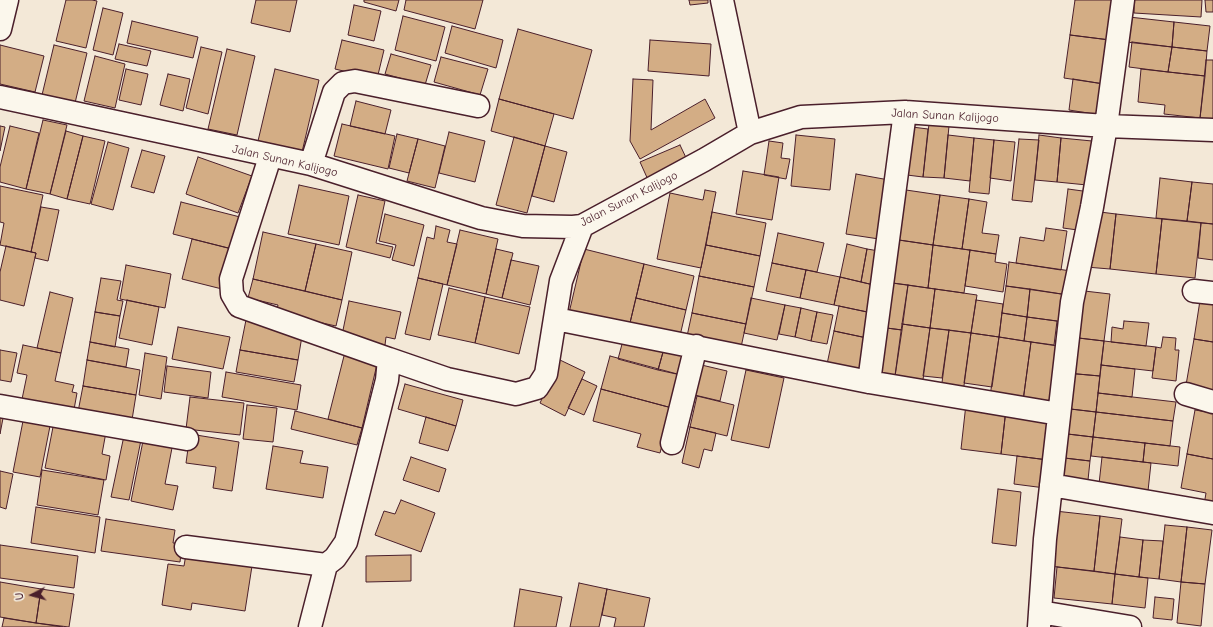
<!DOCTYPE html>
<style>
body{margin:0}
#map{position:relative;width:1213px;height:627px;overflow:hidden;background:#f3e8d7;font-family:"Comic Neue",sans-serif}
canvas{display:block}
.north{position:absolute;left:12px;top:575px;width:40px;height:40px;-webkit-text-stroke:3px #fbf7ec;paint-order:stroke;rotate:264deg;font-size:11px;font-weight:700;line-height:16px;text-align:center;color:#4a1f2b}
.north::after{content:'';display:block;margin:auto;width:14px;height:18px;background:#4a1f2b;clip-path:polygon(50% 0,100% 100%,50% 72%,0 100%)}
</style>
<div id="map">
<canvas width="1213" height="627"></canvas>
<div class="north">U</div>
</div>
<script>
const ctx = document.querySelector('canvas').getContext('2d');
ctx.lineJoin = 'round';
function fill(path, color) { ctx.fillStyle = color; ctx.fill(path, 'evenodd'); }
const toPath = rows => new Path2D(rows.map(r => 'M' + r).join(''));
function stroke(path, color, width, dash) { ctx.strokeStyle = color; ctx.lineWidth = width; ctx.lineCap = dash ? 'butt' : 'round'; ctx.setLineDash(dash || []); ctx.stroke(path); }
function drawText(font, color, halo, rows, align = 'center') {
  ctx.font = font + ' "Comic Neue",sans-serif'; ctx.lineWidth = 3; ctx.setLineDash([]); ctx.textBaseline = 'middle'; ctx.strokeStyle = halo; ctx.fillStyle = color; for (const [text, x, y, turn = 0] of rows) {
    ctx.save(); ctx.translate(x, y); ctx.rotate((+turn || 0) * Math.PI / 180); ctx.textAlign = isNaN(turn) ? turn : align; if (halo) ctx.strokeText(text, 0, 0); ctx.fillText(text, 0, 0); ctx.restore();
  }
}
const building = toPath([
 [66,0,92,0,97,1,86,48,56,41,66,0],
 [256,0,297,0,290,32,251,23,256,0],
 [364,0,399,0,396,11,364,2,364,0],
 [406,0,483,0,475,29,404,10,406,0],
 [689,0,708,0,708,3,690,5,689,0],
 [1075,0,1115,0,1110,40,1070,35,1075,0],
 [1134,0,1202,0,1201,17,1134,13,1134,0],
 [1205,0,1213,0,1213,12,1206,12,1205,0],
 [354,5,381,11,374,41,348,35,354,5],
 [103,8,123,13,113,55,93,50,103,8],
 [403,16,445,27,436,61,395,50,403,16],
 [1129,17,1174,22,1172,47,1126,42,1129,17],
 [132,21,198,37,193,58,127,43,132,21],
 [1174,22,1210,26,1207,51,1172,47,1174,22],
 [452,26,503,40,496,68,445,53,452,26],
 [518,29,592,50,573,119,499,99,518,29],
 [1070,35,1110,40,1104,84,1064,78,1070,35],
 [342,40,384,50,377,79,335,69,342,40],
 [650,40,711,44,709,76,648,71,650,40],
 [1132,42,1172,47,1168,72,1129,67,1132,42],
 [119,44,151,51,147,66,115,59,119,44],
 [0,45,44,56,35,92,0,84,0,45],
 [54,45,87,53,75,103,42,95,54,45],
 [201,47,222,52,208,114,186,108,201,47],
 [1172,47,1207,51,1205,76,1168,72,1172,47],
 [227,49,255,56,237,135,208,129,227,49],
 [391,54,431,65,425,85,385,74,391,54],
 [95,56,125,64,115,108,84,101,95,56],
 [441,57,488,69,480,95,434,82,441,57],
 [1206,60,1213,60,1213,120,1200,118,1206,60],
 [126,69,148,74,141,105,119,100,126,69],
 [275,69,319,80,302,152,258,141,275,69],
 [1141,69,1205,76,1200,118,1164,114,1165,105,1138,102,1141,69],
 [168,74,190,79,183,111,160,105,168,74],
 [633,79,653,80,651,130,705,99,715,118,640,159,630,141,633,79],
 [1073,79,1104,84,1100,115,1069,110,1073,79],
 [499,99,554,114,545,146,491,131,499,99],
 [356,101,391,110,385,134,350,126,356,101],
 [43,120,67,125,50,194,26,189,43,120],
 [342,124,395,136,388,169,334,156,342,124],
 [929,124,949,126,944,178,923,177,929,124],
 [0,126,5,127,0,151,0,126],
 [10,126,39,133,26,189,0,182,0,167,10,126],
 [904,126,928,129,923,177,899,174,904,126],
 [66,131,83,136,67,199,50,194,66,131],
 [449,132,485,141,475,182,439,173,449,132],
 [397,134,418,139,409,173,389,168,397,134],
 [796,135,835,139,830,190,791,186,796,135],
 [948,135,974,138,970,181,944,178,948,135],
 [1039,135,1061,138,1057,182,1035,180,1039,135],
 [83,136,105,141,90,204,67,199,83,136],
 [514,137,545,146,527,213,496,205,514,137],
 [974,138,994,140,989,194,969,192,974,138],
 [1061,138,1092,141,1087,185,1057,182,1061,138],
 [418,139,445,146,435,188,407,181,418,139],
 [1019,139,1039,140,1032,202,1012,200,1019,139],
 [994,140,1015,142,1011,181,990,178,994,140],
 [769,141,783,143,781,158,790,159,786,179,764,175,769,141],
 [108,142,129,148,113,210,91,204,108,142],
 [680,145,689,164,649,182,640,162,680,145],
 [545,146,567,152,554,202,532,196,545,146],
 [142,150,165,156,154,193,131,187,142,150],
 [198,157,252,176,238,213,186,194,198,157],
 [743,171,779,177,772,220,736,214,743,171],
 [856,174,889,180,879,239,846,234,856,174],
 [1160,178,1192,182,1187,221,1156,218,1160,178],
 [1192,182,1213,184,1213,224,1187,221,1192,182],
 [299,185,349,196,339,245,288,234,299,185],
 [0,186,43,195,31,252,0,245,4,223,0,222,0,186],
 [1068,189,1090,192,1085,231,1063,228,1068,189],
 [705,190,716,192,701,268,657,259,670,193,703,200,705,190],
 [906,190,940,195,933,245,892,239,894,218,902,219,906,190],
 [358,195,385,201,376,243,393,247,390,258,346,247,358,195],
 [940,195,969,199,962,249,933,245,940,195],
 [969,199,987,202,982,233,999,235,996,254,962,249,969,199],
 [181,202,244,218,236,250,173,234,181,202],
 [41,207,59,210,48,261,35,258,36,253,31,252,41,207],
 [1092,211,1116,214,1110,269,1086,267,1092,211],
 [712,212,766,223,760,256,706,245,712,212],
 [385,214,424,225,414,266,392,260,396,245,379,241,385,214],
 [1116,214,1162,219,1156,274,1110,269,1116,214],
 [1162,219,1201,223,1195,278,1156,274,1162,219],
 [1201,223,1213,224,1213,260,1198,258,1201,223],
 [436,226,450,230,447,242,457,244,447,285,418,278,427,237,434,239,436,226],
 [1046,228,1067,231,1061,270,1016,263,1020,237,1044,241,1046,228],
 [460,230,498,239,486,294,447,285,460,230],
 [263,232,316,244,305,291,253,279,263,232],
 [778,233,824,243,817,272,772,263,778,233],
 [192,239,236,250,226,290,182,279,192,239],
 [892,239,933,245,928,288,885,282,892,239],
 [316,244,352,252,342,300,305,291,316,244],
 [847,244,867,249,861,282,840,277,847,244],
 [706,245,760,256,754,287,699,276,706,245],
 [933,245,970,250,964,293,928,288,933,245],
 [6,246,36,253,24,306,0,300,0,272,6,246],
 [496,249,513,253,502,298,486,294,496,249],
 [584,249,644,264,629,327,569,313,584,249],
 [867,249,885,252,878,286,861,282,867,249],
 [970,250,996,254,995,262,1007,264,1003,292,965,286,970,250],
 [511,260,539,266,530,305,502,298,511,260],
 [1009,262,1071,271,1068,295,1006,286,1009,262],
 [772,263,806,270,800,298,766,291,772,263],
 [644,264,694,276,686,310,636,298,644,264],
 [126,265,171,274,165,308,120,299,126,265],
 [806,270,840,277,834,305,800,298,806,270],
 [699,276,754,287,746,324,692,313,699,276],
 [840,277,878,286,872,313,834,305,840,277],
 [101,278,121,281,117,300,123,301,120,316,95,312,101,278],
 [418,278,443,284,430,340,405,334,418,278],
 [253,279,342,300,336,326,276,313,278,305,248,298,253,279],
 [885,282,908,285,902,330,879,327,885,282],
 [908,285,935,289,930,328,902,324,908,285],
 [1006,286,1030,289,1027,317,1002,313,1006,286],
 [449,288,485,297,475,343,438,335,449,288],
 [935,289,977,295,971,333,930,328,935,289],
 [1030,289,1068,295,1064,322,1027,317,1030,289],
 [1076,290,1110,294,1104,341,1070,337,1076,290],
 [50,292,73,298,61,353,37,348,50,292],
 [1201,294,1213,296,1213,342,1194,339,1201,294],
 [485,297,530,307,519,354,475,343,485,297],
 [636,298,686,310,679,340,629,327,636,298],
 [751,298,785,305,777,340,744,333,751,298],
 [127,300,159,307,152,345,119,338,127,300],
 [976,300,1003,304,999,337,971,333,976,300],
 [349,301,401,312,395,339,386,337,385,345,342,335,349,301],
 [785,305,801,308,795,337,779,334,785,305],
 [839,306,872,313,867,338,834,331,839,306],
 [801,308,817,312,811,341,795,337,801,308],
 [95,312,120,316,115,347,90,342,95,312],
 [817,312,833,315,827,344,811,341,817,312],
 [692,313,746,324,740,352,686,341,692,313],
 [1002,313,1027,317,1024,341,999,337,1002,313],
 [1027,317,1057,321,1054,345,1024,341,1027,317],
 [246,320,303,330,298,360,240,350,246,320],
 [1124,321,1149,323,1146,346,1111,342,1112,327,1123,329,1124,321],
 [902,324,930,328,922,387,894,383,902,324],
 [178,327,230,337,223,369,172,359,178,327],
 [879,327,902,330,894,383,871,380,879,327],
 [930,328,949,330,942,378,923,376,930,328],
 [949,330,971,333,963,393,941,390,949,330],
 [834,331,867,338,859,376,826,369,834,331],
 [625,333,665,345,658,370,618,359,625,333],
 [971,333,999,337,992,387,964,383,971,333],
 [999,337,1031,342,1023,401,990,396,999,337],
 [1070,337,1104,341,1100,376,1066,373,1070,337],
 [1163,337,1176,338,1175,350,1179,350,1176,381,1152,378,1156,347,1161,348,1163,337],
 [1194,339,1213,342,1213,390,1186,385,1194,339],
 [1104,341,1156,347,1153,371,1101,365,1104,341],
 [90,342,129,349,126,367,87,360,90,342],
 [1031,342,1064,347,1055,405,1023,401,1031,342],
 [23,345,61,353,55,381,74,385,72,392,77,393,73,415,21,404,27,375,17,373,23,345],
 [665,345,688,351,681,375,658,370,665,345],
 [0,350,17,353,11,382,0,380,0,350],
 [240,350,298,360,294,382,236,372,240,350],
 [345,352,378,360,362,428,328,419,345,352],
 [145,353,167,357,161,399,139,395,145,353],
 [610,356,681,375,672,408,601,389,610,356],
 [87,360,140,370,136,395,83,386,87,360],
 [560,360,585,372,565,416,540,403,560,360],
 [693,363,727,371,720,401,686,393,693,363],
 [1101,365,1135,369,1132,397,1098,393,1101,365],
 [167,366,211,372,208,398,164,392,167,366],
 [746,370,784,378,769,448,731,440,746,370],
 [226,372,301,385,297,410,222,397,226,372],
 [1066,373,1100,376,1096,412,1062,408,1066,373],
 [582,379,597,386,584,415,568,408,582,379],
 [405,384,463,400,456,426,398,409,405,384],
 [83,386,136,395,131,426,77,417,83,386],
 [601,389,672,408,660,453,637,447,641,434,593,421,601,389],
 [1098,393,1176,402,1173,421,1096,412,1098,393],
 [697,396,734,405,727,436,690,427,697,396],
 [190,397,244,403,240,435,186,429,190,397],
 [966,404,1006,409,1001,454,961,449,966,404],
 [247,405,277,408,273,442,243,439,247,405],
 [1062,408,1096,412,1093,437,1059,433,1062,408],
 [1006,409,1053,415,1048,460,1001,454,1006,409],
 [1195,410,1213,413,1213,459,1187,454,1195,410],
 [295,411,362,428,357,445,291,429,295,411],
 [1096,412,1173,421,1170,446,1093,437,1096,412],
 [0,413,4,413,0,434,0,413],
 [24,416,51,421,40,477,13,472,24,416],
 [426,417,456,426,448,451,419,443,426,417],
 [54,422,106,432,102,454,110,456,106,480,45,468,54,422],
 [690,427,716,433,712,451,704,449,699,468,682,463,690,427],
 [125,431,142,435,129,500,111,497,125,431],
 [1059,433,1093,437,1090,461,1056,457,1059,433],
 [190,434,239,442,232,491,213,488,216,467,186,463,190,434],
 [1093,437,1145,443,1143,462,1091,456,1093,437],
 [143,441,172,448,165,484,178,486,173,510,131,501,143,441],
 [1145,443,1180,447,1178,466,1143,462,1145,443],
 [273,446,303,451,300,463,328,467,323,498,266,489,273,446],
 [1187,454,1213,459,1213,506,1204,505,1206,493,1181,488,1187,454],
 [1017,456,1048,460,1045,488,1014,484,1017,456],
 [411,457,446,469,439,492,403,480,411,457],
 [1056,457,1090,461,1088,480,1054,476,1056,457],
 [1102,457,1151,463,1148,491,1099,484,1102,457],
 [42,470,104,480,98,515,37,505,42,470],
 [0,471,13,474,6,509,0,507,0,471],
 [998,489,1021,492,1016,546,992,543,998,489],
 [401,500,435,513,421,552,375,535,384,511,395,514,401,500],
 [36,507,100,517,95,553,31,543,36,507],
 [1055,511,1100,516,1094,571,1049,566,1055,511],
 [1100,516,1122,519,1115,574,1094,571,1100,516],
 [106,519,175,530,173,543,182,544,180,562,101,551,106,519],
 [1165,525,1187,527,1181,582,1159,579,1165,525],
 [1187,527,1212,530,1205,584,1181,582,1187,527],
 [1120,537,1143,540,1139,577,1115,574,1120,537],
 [1143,540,1163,541,1159,579,1139,577,1143,540],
 [0,545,78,556,74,588,0,578,0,545],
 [186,554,252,566,245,611,192,603,191,610,162,605,168,564,184,566,186,554],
 [411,555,411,581,366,582,366,556,411,555],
 [1057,567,1115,574,1112,604,1054,598,1057,567],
 [1115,574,1148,578,1145,608,1112,604,1115,574],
 [0,582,41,589,36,623,0,617,0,582],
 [1181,582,1205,584,1201,626,1177,623,1181,582],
 [579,583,607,589,599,627,570,627,579,583],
 [41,589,74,594,69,627,36,623,41,589],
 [520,589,562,597,556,627,514,627,520,589],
 [607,589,650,598,644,627,614,627,616,618,602,615,607,589],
 [1155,597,1174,599,1172,620,1153,618,1155,597],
 [4,618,36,623,63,627,2,627,4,618]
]);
fill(building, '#d3ad85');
stroke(building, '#4a1f2b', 1);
const street = toPath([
 [722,0,750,133],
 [0,29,7,0],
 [0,97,311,164,481,218,523,226,573,227,582,226,704,160,750,133,801,117,905,112,1106,126,1213,130],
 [270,157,231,279,232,294,239,306,389,359],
 [311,164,334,92,343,83,355,81,478,106],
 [1194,291,1213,293],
 [556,319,869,382,1059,414],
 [869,382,905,112],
 [1186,394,1213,402],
 [0,406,187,439],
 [672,443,696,346],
 [1051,485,1213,513],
 [186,547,326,565],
 [1040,612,1130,627],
 [310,627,326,565,335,558,346,542,387,380,389,359,447,379,516,394,537,388,546,374,561,281,582,226],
 [1039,627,1045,539,1072,302,1092,207,1106,126,1123,0]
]);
stroke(street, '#4a1f2b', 25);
stroke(street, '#fbf7ec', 22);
drawText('12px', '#4a1f2b', '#fbf7ec', [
 ["Jalan Sunan Kalijogo",945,116,3],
 ["Jalan Sunan Kalijogo",285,161,13],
 ["Jalan Sunan Kalijogo",629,199,-27]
]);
</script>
